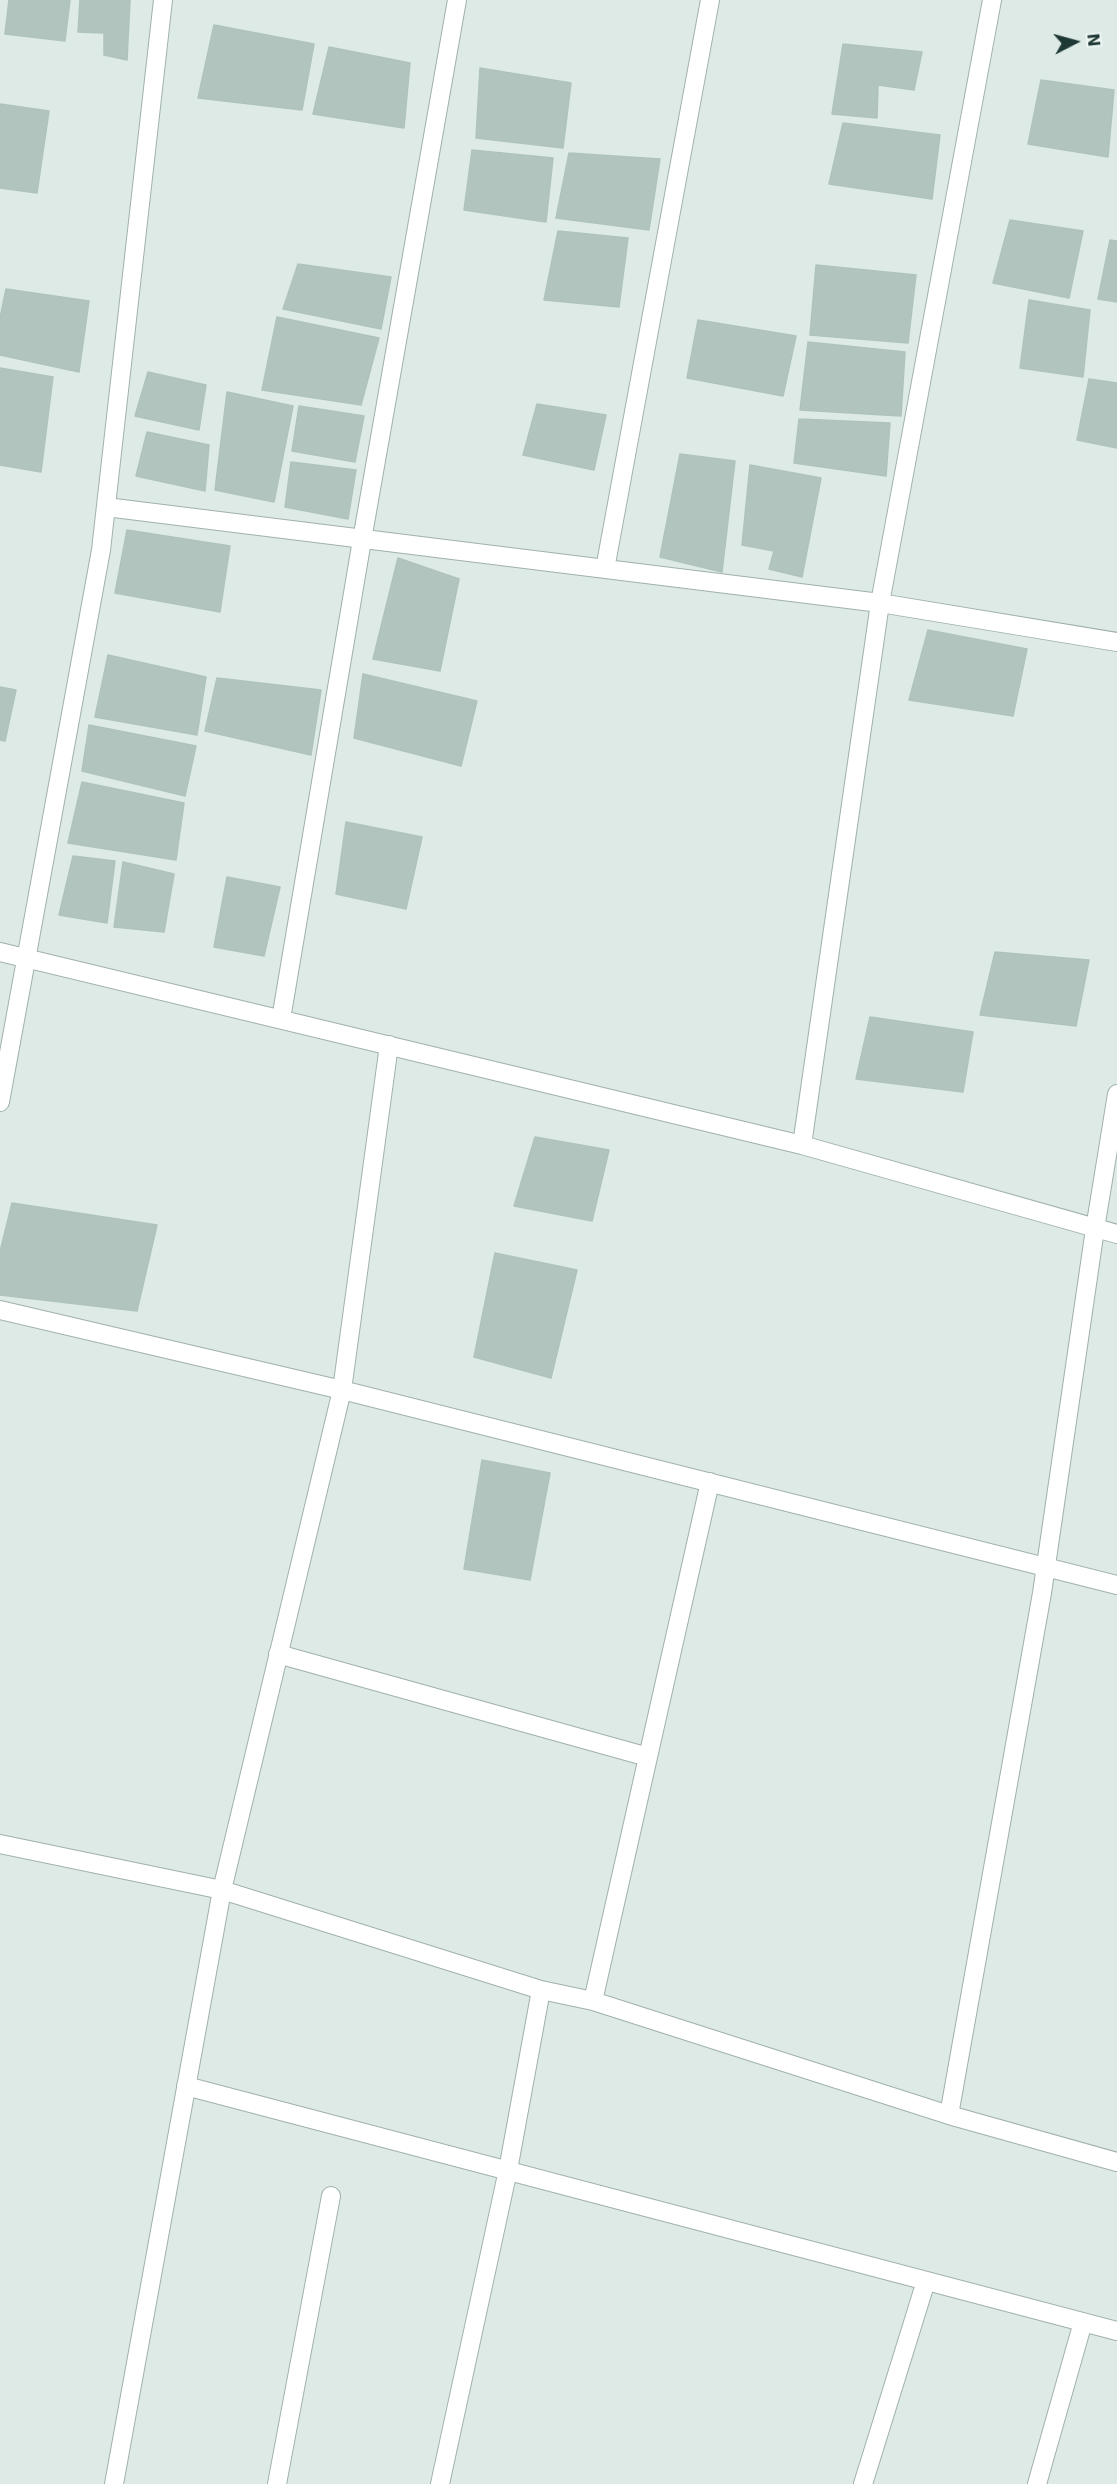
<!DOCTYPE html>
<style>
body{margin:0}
#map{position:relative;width:1117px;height:2484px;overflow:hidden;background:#ddeae5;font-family:"DejaVu Sans",sans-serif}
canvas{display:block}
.north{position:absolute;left:1045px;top:12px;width:60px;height:60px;-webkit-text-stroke:4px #edf6f3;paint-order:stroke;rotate:84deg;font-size:16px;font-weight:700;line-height:24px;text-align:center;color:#1e3935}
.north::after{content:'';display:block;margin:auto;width:21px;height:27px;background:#1e3935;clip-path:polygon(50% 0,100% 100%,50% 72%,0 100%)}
</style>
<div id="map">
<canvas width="1117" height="2484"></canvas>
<div class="north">N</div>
</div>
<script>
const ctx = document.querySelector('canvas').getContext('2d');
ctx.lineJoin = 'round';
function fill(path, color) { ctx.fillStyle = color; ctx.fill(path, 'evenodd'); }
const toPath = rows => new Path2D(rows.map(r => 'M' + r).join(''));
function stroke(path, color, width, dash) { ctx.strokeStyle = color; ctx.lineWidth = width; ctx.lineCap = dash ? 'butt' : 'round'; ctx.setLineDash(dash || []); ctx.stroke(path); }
const building = toPath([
 [9,0,70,0,65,41,5,34,9,0],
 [80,0,130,0,127,60,104,55,104,33,78,32,80,0],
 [214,25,314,44,302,110,198,98,214,25],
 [843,44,922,52,914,90,878,85,877,118,832,114,843,44],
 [329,47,410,63,404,128,313,114,329,47],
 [480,68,571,83,563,148,476,138,480,68],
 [1041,80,1114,90,1108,157,1028,144,1041,80],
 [0,104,49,111,37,193,0,188,0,104],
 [843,123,940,135,932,199,829,184,843,123],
 [472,150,553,158,546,222,464,210,472,150],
 [569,153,660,159,649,230,556,218,569,153],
 [1010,220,1083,231,1069,298,993,283,1010,220],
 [558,231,628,238,619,307,544,300,558,231],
 [1110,240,1117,241,1117,302,1098,299,1110,240],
 [298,264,391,277,381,329,283,309,298,264],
 [816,265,916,275,908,343,810,335,816,265],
 [6,289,89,301,79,372,0,355,0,318,6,289],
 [1029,300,1090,310,1083,377,1020,368,1029,300],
 [277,317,379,338,361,405,262,390,277,317],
 [698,320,796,336,783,396,687,378,698,320],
 [808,342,905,352,901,416,800,410,808,342],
 [0,368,53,377,41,472,0,465,0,368],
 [148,372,206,385,199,430,135,416,148,372],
 [1089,379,1117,383,1117,448,1077,440,1089,379],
 [227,392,293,406,274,502,215,490,227,392],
 [537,404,606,415,594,470,523,455,537,404],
 [299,406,364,416,355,462,292,451,299,406],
 [799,419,890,423,886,476,794,463,799,419],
 [147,432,209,445,205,491,136,476,147,432],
 [680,454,735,461,722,572,660,557,680,454],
 [291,462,356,470,348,519,285,507,291,462],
 [750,465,821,478,802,577,769,569,774,551,742,545,750,465],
 [127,530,230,546,220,612,115,593,127,530],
 [398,558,459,579,440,671,373,659,398,558],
 [928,630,1027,649,1013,716,909,700,928,630],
 [108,655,206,677,197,735,95,717,108,655],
 [363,674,477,701,461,766,354,738,363,674],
 [217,678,321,690,311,755,205,731,217,678],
 [0,687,16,690,5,741,0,740,0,687],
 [89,725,196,746,185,796,82,771,89,725],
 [82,782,184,803,176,860,68,843,82,782],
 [346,822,422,837,406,909,336,894,346,822],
 [73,856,115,861,107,923,59,915,73,856],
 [123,862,174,874,164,932,114,927,123,862],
 [227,877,280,887,264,956,214,947,227,877],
 [995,952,1089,960,1076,1026,980,1015,995,952],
 [870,1017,973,1032,963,1092,856,1079,870,1017],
 [535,1137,609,1150,592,1221,514,1206,535,1137],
 [12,1203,157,1225,137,1311,0,1295,0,1252,12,1203],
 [495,1253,577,1270,551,1378,474,1357,495,1253],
 [482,1460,550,1473,530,1580,464,1569,482,1460]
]);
fill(building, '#b2c4be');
stroke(building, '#afc3bd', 1.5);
const street = toPath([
 [106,507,880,603,1117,642],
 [605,569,710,0],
 [0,952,802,1145,1117,1234],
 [281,1019,362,540,457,0],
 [0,1102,101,550,163,0],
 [802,1145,880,603,992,0],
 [0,1310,342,1390,1117,1585],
 [278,1654,648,1757],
 [0,1844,222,1890,541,1990,593,2001,949,2115,1117,2162],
 [593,2001,710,1482],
 [186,2086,1117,2331],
 [949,2115,1042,1593,1095,1229,1117,1094],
 [114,2484,222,1890,342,1390,389,1045],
 [277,2484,331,2196],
 [440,2484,508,2170,541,1990],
 [863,2484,926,2281],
 [1037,2484,1083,2322]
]);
stroke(street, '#a0b1ad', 20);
stroke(street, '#fff', 18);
</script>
